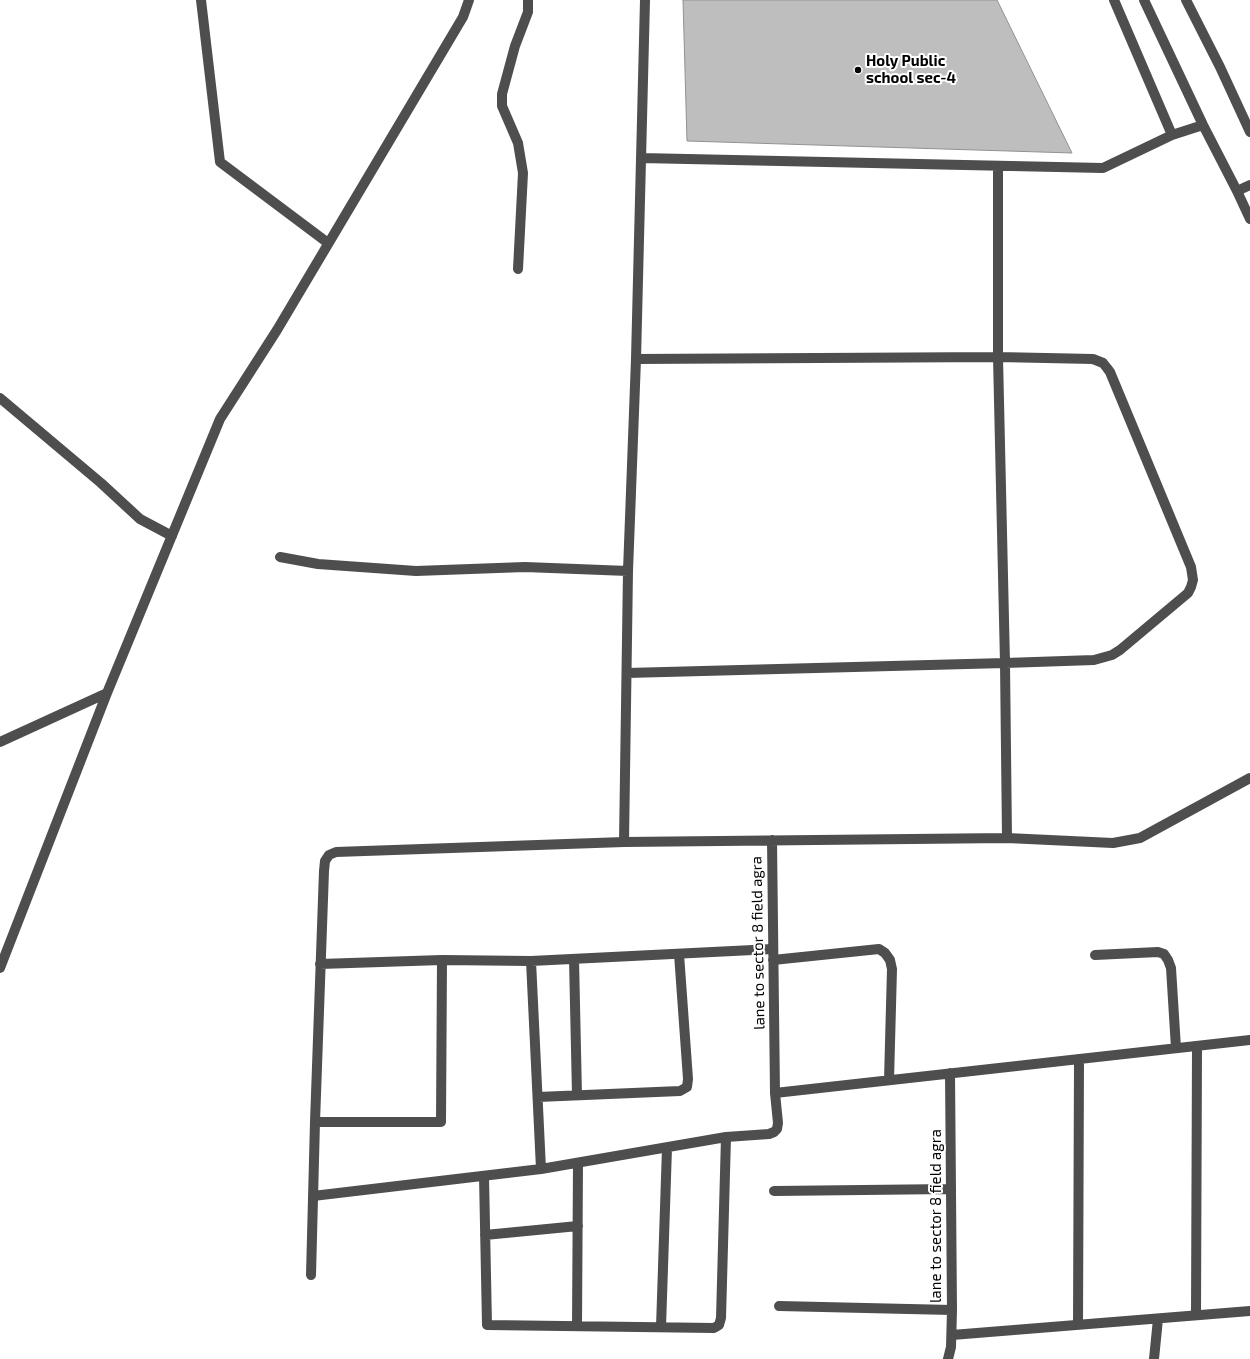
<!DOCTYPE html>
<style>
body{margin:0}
canvas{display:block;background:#fff}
</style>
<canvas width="1250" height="1359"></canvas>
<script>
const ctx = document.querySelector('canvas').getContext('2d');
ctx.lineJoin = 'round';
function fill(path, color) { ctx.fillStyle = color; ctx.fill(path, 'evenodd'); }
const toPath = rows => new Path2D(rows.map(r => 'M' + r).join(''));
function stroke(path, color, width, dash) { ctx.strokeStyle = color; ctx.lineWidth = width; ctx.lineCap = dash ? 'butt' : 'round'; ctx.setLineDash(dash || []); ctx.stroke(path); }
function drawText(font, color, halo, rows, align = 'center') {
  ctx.font = font + ' "Exo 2",sans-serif'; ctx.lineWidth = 4; ctx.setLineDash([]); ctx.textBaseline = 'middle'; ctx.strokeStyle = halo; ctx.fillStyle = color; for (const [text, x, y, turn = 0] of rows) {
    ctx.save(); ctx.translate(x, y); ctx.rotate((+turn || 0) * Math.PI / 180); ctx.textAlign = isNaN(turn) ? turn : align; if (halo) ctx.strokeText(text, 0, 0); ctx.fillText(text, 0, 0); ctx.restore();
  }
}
const building = toPath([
 [683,0,997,0,1072,153,687,141,683,0]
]);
fill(building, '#bebebe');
stroke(building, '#929292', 1);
stroke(toPath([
 [201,0,220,162,328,243],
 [1114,0,1172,135],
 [1144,0,1203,125,1237,191,1250,219],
 [1186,0,1220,67,1250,132],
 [641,158,1103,168,1172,135,1203,125],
 [1237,191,1250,185],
 [518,269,523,173,518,143,502,106,502,94,515,46,528,12,528,0],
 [998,357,1093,359,1103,363,1107,368,1110,372,1191,567,1193,580,1191,587,1188,593,1120,650,1112,655,1094,660,1005,663,998,357],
 [636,359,998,357,998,166],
 [0,398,101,483,140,519,172,536],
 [280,557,318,564,416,571,525,567,628,571,624,842,1007,838,1113,843,1140,838,1250,778],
 [628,571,636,359,645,0],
 [627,673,1005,663,1007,838],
 [0,742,107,693],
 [1095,955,1158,952,1164,954,1168,960,1171,968,1176,1048],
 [574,959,577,1095],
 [773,960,879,949,885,953,890,960,892,969,889,1080],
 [320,964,442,960,531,961],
 [0,968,107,693,220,419,277,330,463,17,469,0],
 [775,1093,1250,1040],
 [538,1097,680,1091,687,1087,688,1079,679,954],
 [315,1122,441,1122,442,960],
 [541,1169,531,961,773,949],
 [484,1176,487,1325,714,1328,719,1325,721,1318,726,1137],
 [774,1191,951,1189],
 [313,1196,541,1169,726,1137,769,1134,774,1132,777,1129,778,1123,775,1093,772,840],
 [485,1235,578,1226],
 [311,1275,315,1122,324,871,325,861,329,855,336,852,624,842],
 [779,1306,952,1310],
 [1196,1315,1197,1046],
 [1078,1325,1079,1059],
 [577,1326,578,1163],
 [661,1327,667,1148],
 [952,1335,1250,1311],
 [948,1359,951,1347,952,1310,950,1073],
 [1154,1359,1158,1319]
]), '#4e4e4e', 10);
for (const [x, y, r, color] of [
 [858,70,4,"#000"]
]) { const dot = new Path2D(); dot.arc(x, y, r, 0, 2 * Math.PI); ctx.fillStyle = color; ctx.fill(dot); stroke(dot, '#fff', 1.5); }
drawText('bold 15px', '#000', '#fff', [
 ["Holy Public",866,61],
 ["school sec-4",866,78]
], 'left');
drawText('15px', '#000', '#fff', [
 ["lane to sector 8 field agra",758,943,-91],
 ["lane to sector 8 field agra",936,1216,-90]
]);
</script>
